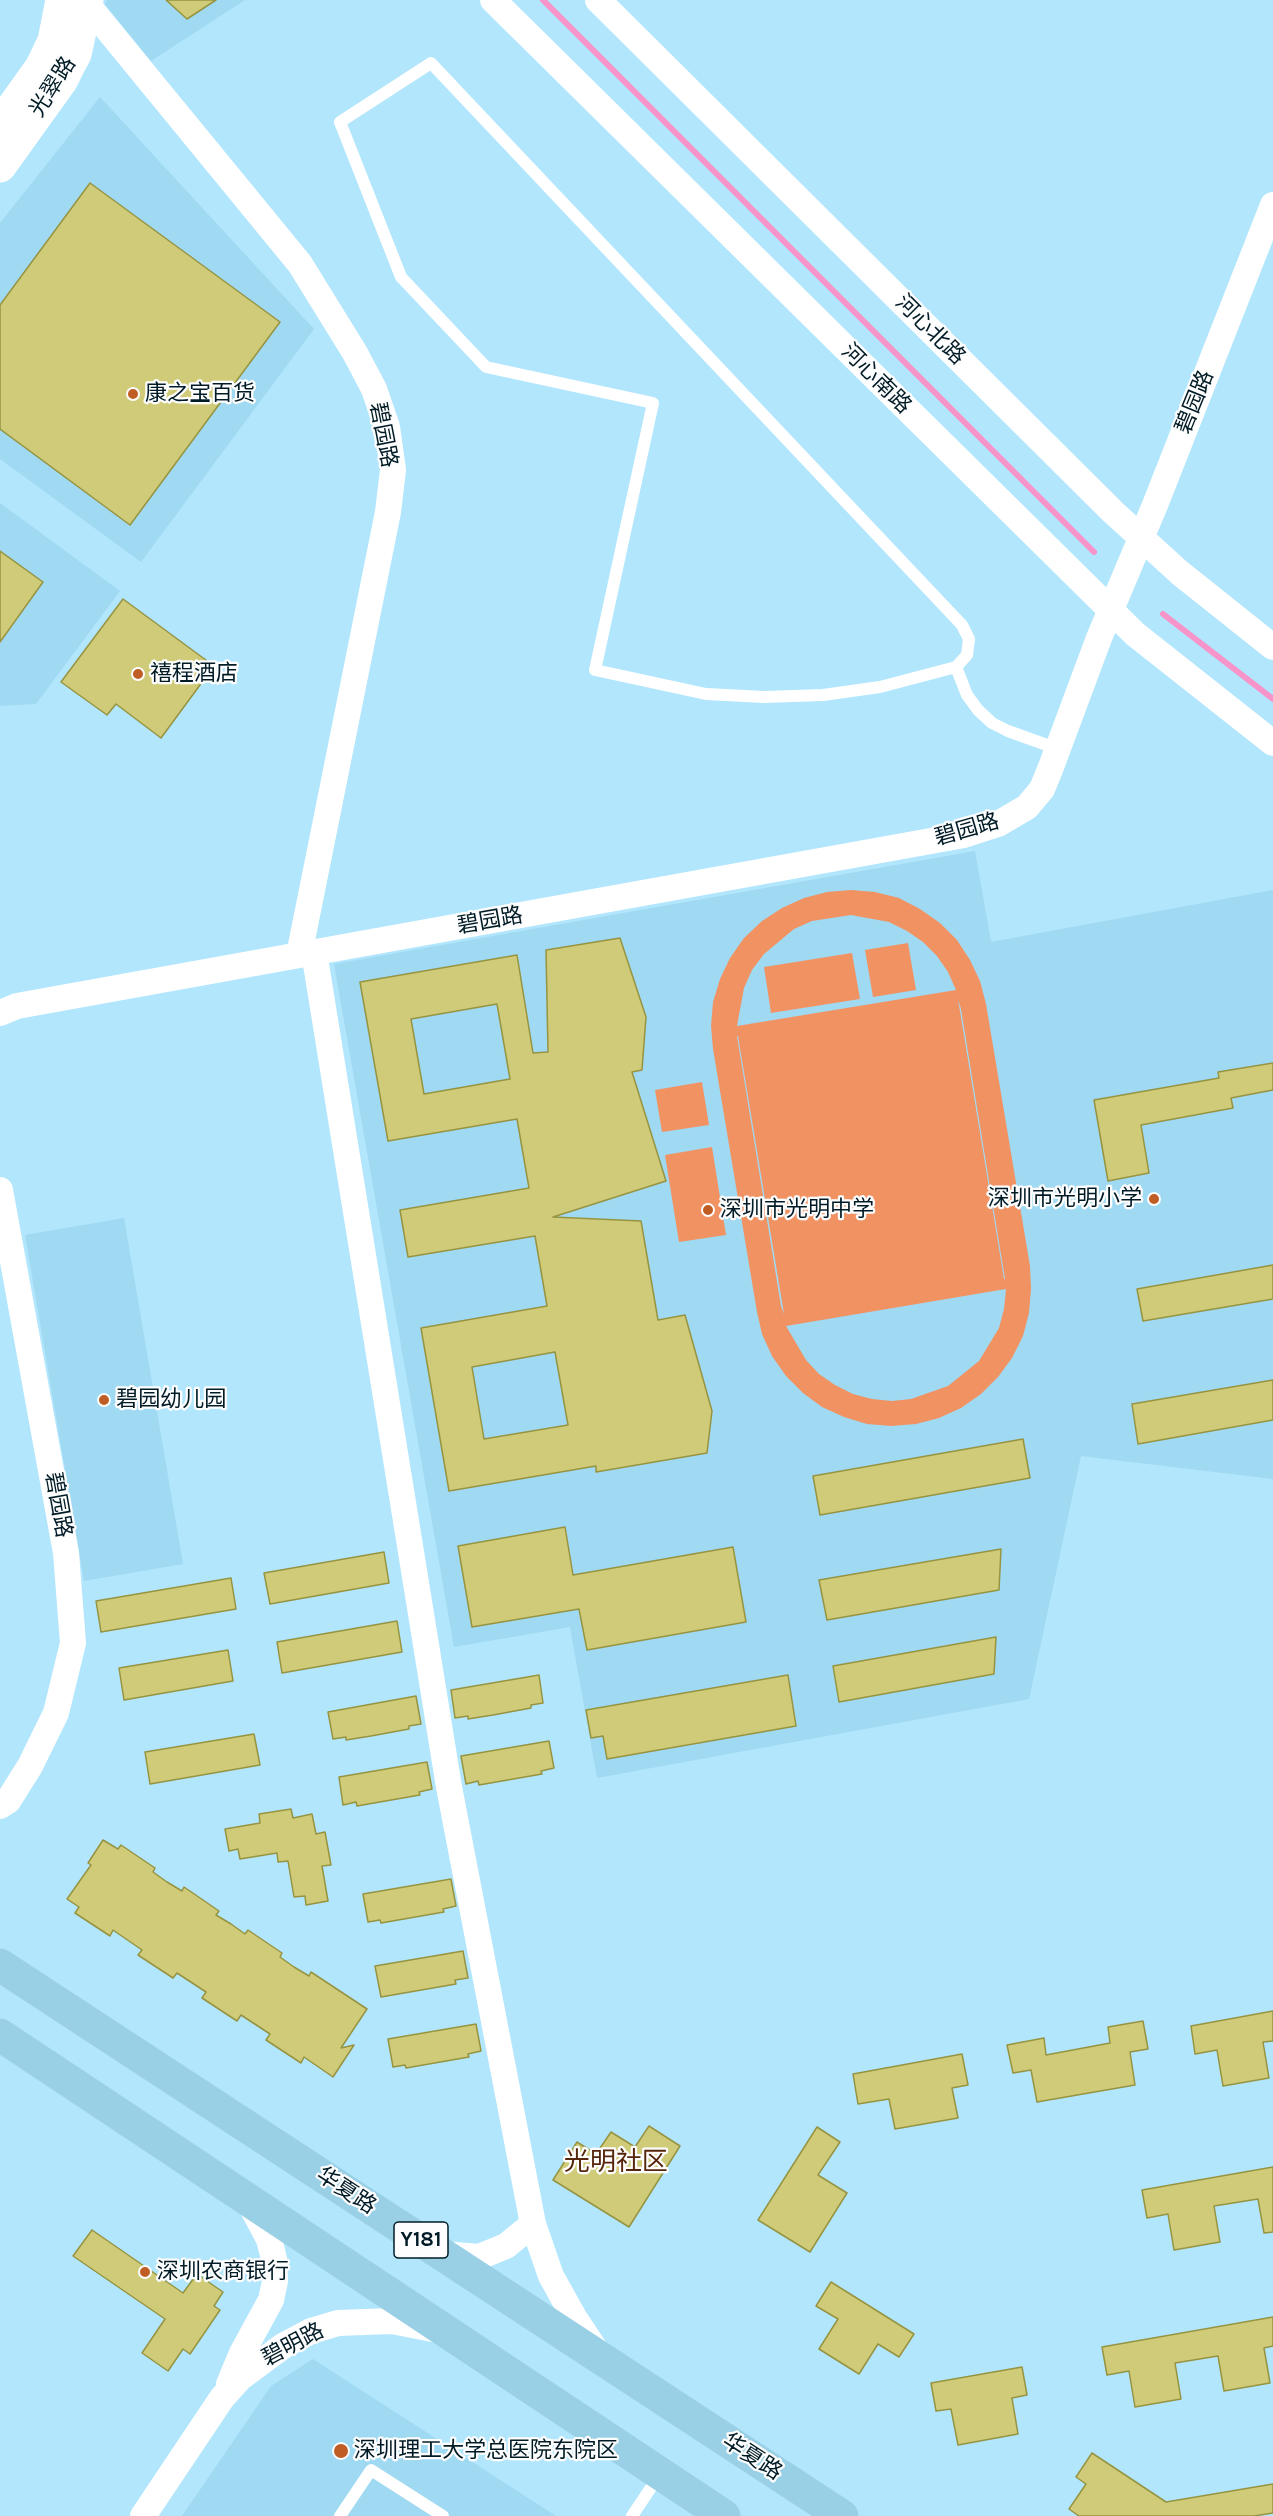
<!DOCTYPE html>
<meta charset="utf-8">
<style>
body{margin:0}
canvas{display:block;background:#b1e6fd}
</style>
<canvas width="1273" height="2516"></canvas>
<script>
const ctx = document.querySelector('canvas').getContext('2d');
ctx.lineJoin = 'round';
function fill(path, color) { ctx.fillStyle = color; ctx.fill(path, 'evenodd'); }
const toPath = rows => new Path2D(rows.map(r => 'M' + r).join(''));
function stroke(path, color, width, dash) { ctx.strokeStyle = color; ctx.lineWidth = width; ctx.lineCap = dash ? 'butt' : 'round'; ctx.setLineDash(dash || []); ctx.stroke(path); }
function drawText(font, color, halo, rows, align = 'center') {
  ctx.font = font + ' Karla,"Noto Sans SC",sans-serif'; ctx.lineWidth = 4.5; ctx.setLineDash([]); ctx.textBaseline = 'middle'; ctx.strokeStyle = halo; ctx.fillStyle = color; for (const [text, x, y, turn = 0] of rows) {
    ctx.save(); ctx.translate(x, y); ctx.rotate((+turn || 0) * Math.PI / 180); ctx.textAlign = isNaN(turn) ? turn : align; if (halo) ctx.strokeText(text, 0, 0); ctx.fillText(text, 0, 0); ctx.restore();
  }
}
fill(toPath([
 [107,0,245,0,151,61,105,4],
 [100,97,314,329,141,562,0,459,0,223],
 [0,503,120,591,36,704,0,706],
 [975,851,991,942,1273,890,1273,1479,1081,1456,1029,1699,597,1778,570,1627,454,1647,334,964],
 [124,1218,183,1564,84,1581,25,1235],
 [313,2359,556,2516,182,2516,271,2386]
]), '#a0d9f2');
fill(toPath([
 [851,890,875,892,899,898,920,909,940,923,957,940,970,960,980,981,986,1004,1030,1266,1031,1289,1029,1313,1023,1336,1012,1358,998,1377,981,1394,961,1408,939,1418,916,1424,891,1426,867,1424,844,1417,822,1407,803,1393,786,1376,772,1356,762,1334,757,1312,713,1049,711,1026,713,1002,720,979,730,958,744,938,762,921,782,908,804,898,827,892],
 [851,915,889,922,907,931,923,942,937,956,948,972,956,990,737,1026,744,988,752,970,764,954,794,929,812,921],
 [958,999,961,1009,1005,1279,1004,1279],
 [737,1036,738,1036,784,1314,781,1306],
 [1006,1289,1004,1309,999,1328,979,1361,948,1386,911,1399,892,1401,872,1399,853,1394,835,1385,819,1374,806,1360,786,1326],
 [908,943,916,990,873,997,865,950],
 [852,953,860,999,771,1013,764,967],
 [702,1082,709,1125,662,1132,655,1090],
 [712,1147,726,1235,679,1242,665,1155]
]), '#f19263');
stroke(toPath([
 [543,0,1094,552],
 [1163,614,1273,699]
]), '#f794ca', 6);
const building = toPath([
 [166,0,216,0,187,19,166,0],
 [90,183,280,322,130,525,0,429,0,305,90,183],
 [0,551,43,582,0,642,0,551],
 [123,599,214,666,161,738,116,704,107,715,61,682,123,599],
 [620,938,646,1017,642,1070,632,1072,666,1181,553,1217,641,1221,658,1320,685,1315,712,1411,707,1453,596,1472,596,1466,449,1491,421,1328,547,1306,535,1236,408,1257,400,1210,529,1188,517,1119,388,1141,360,982,517,955,533,1053,548,1052,546,950,620,938],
 [497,1004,510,1079,424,1094,411,1019,497,1004],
 [555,1352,568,1425,484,1439,472,1367,555,1352],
 [1273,1063,1273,1090,1231,1098,1233,1108,1141,1125,1149,1173,1108,1181,1094,1100,1219,1078,1218,1072,1273,1063],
 [1273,1265,1273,1299,1143,1321,1137,1289,1273,1265],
 [1273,1380,1273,1420,1138,1444,1132,1404,1273,1380],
 [1023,1439,1030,1478,820,1515,813,1476,1023,1439],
 [565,1527,573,1575,733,1547,746,1622,587,1650,579,1609,472,1627,458,1546,565,1527],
 [1001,1549,999,1590,827,1620,819,1580,1001,1549],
 [384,1552,389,1583,270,1604,264,1573,384,1552],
 [231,1578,236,1609,101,1632,96,1601,231,1578],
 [397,1621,402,1652,282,1673,277,1642,397,1621],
 [996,1637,994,1674,839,1702,833,1666,996,1637],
 [228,1650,233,1681,124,1700,119,1668,228,1650],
 [539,1675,543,1703,531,1705,531,1708,493,1715,468,1719,468,1716,455,1718,451,1690,539,1675],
 [788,1675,796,1726,607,1759,603,1736,591,1738,586,1710,788,1675],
 [416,1696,421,1724,409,1726,409,1729,371,1736,346,1740,346,1737,333,1739,328,1712,416,1696],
 [254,1734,260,1765,150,1784,145,1752,254,1734],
 [549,1741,554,1768,541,1771,542,1774,479,1785,478,1781,466,1784,461,1756,549,1741],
 [427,1762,432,1789,419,1792,420,1795,357,1806,356,1802,343,1805,339,1777,427,1762],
 [291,1809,293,1818,312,1814,316,1834,325,1832,331,1865,322,1866,328,1901,306,1905,305,1896,294,1897,288,1861,278,1862,277,1853,240,1859,238,1849,229,1851,225,1829,260,1823,259,1814,291,1809],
 [103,1840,118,1849,121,1845,155,1868,153,1872,167,1882,182,1891,184,1887,219,1911,216,1915,231,1924,245,1934,248,1930,282,1953,280,1957,294,1967,309,1976,311,1972,367,2009,341,2048,354,2045,333,2077,304,2057,301,2063,266,2040,270,2034,241,2015,237,2021,202,1998,206,1992,177,1973,173,1978,138,1955,142,1950,113,1930,110,1936,75,1913,79,1907,67,1899,91,1865,88,1863,103,1840],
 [451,1879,456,1906,443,1909,444,1912,381,1923,380,1920,368,1922,363,1894,451,1879],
 [463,1951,468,1978,455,1980,456,1984,381,1997,375,1966,463,1951],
 [1273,2011,1273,2041,1263,2042,1269,2078,1223,2086,1217,2050,1195,2054,1191,2026,1273,2011],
 [1143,2021,1148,2049,1130,2052,1135,2085,1037,2102,1031,2070,1013,2073,1007,2045,1044,2038,1046,2055,1110,2043,1108,2027,1143,2021],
 [476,2024,481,2051,468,2054,469,2057,406,2068,405,2065,393,2067,388,2039,476,2024],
 [962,2054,968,2085,952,2088,958,2118,895,2129,889,2099,858,2104,853,2074,962,2054],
 [649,2126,680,2146,629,2227,553,2180,577,2142,596,2154,611,2132,635,2147,649,2126],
 [817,2127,840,2142,818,2175,847,2193,810,2252,758,2220,817,2127],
 [1273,2167,1273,2232,1264,2233,1258,2199,1214,2206,1220,2242,1174,2250,1168,2214,1147,2218,1142,2190,1273,2167],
 [92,2230,183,2293,197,2274,223,2292,214,2306,220,2310,190,2354,183,2349,168,2371,142,2353,165,2319,73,2256,92,2230],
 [831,2282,914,2334,899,2357,878,2344,859,2374,819,2349,838,2319,816,2306,831,2282],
 [1273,2317,1273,2346,1264,2348,1270,2383,1224,2391,1218,2356,1175,2363,1181,2399,1135,2407,1129,2371,1107,2375,1102,2347,1273,2317],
 [1022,2367,1027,2395,1012,2398,1018,2434,958,2445,951,2409,936,2411,931,2383,1022,2367],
 [1092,2453,1166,2502,1273,2484,1273,2513,1254,2516,1079,2516,1069,2509,1086,2484,1076,2477,1092,2453]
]);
fill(building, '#cfcb79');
stroke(building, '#979441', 1.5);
stroke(toPath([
 [431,63,962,625,969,639,967,655,956,667,880,687,823,695,764,697,706,694,595,670,653,403,486,367,401,277,340,122,431,63],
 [956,667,967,695,978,710,992,723,1008,731,1058,749],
 [340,2516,371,2470,443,2516],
 [632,2516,660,2474]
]), '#fff', 12);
stroke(toPath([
 [493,0,1135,634,1273,743],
 [598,0,1113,512,1180,573,1273,647],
 [86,3,300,264,355,353,374,389,387,427,393,470,388,512,299,955],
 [314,952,449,1787,533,2224,506,2246,479,2257,443,2254],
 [0,1013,17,1006,964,835,998,824,1027,807,1042,789,1051,767,1099,638,1155,505,1273,205],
 [0,1190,66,1553,73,1643,56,1713,30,1766,8,1801,0,1806],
 [533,2224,551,2276,575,2319,597,2352],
 [229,2384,242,2353,271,2300,275,2281,274,2259,269,2239,248,2200],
 [143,2516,222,2398,240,2378,283,2346,311,2331,338,2323,392,2321,438,2330]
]), '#fff', 26);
stroke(toPath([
 [0,125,41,68,54,41,62,0],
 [0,166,61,81,68,67,75,54,87,0]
]), '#fff', 33);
stroke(toPath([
 [0,1965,842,2516],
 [0,2035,724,2516]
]), '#9ad0e5', 33);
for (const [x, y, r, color] of [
 [133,394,6,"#c05d24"],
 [138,674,6,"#c05d24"],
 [1154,1199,6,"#c05d24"],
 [708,1210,6,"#c05d24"],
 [104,1400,6,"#c05d24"],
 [145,2272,6,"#c05d24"],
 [341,2451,8,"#c05d24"]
]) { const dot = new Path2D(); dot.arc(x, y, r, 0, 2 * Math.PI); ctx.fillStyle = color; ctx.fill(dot); stroke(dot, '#fdfdfd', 2); }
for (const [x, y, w] of [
 [421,2240,54]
]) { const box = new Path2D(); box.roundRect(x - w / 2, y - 18, w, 36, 4.5); ctx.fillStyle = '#fdfdfd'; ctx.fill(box); stroke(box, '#001b26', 1.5); }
drawText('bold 21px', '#001b26', null, [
 ["Y181",421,2240]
]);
drawText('22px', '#001b26', '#fdfdfd', [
 ["光翠路",53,87,-58],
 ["河心北路",930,330,45],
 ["河心南路",876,379,45],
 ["碧园路",1195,402,-68],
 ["碧园路",383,435,79],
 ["碧园路",967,830,-16],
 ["碧园路",490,921,-10],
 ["碧园路",58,1505,80],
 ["华夏路",346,2191,33],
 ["碧明路",293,2345,-28],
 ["华夏路",752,2457,33]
]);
drawText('22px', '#001b26', '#fdfdfd', [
 ["康之宝百货",145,394],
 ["禧程酒店",150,674],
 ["深圳市光明小学",1142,1199,"right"],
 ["深圳市光明中学",720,1210],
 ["碧园幼儿园",116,1400],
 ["深圳农商银行",157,2272],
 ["深圳理工大学总医院东院区",354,2451]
], 'left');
drawText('26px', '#55260b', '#fdfdfd', [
 ["光明社区",616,2163]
]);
</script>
